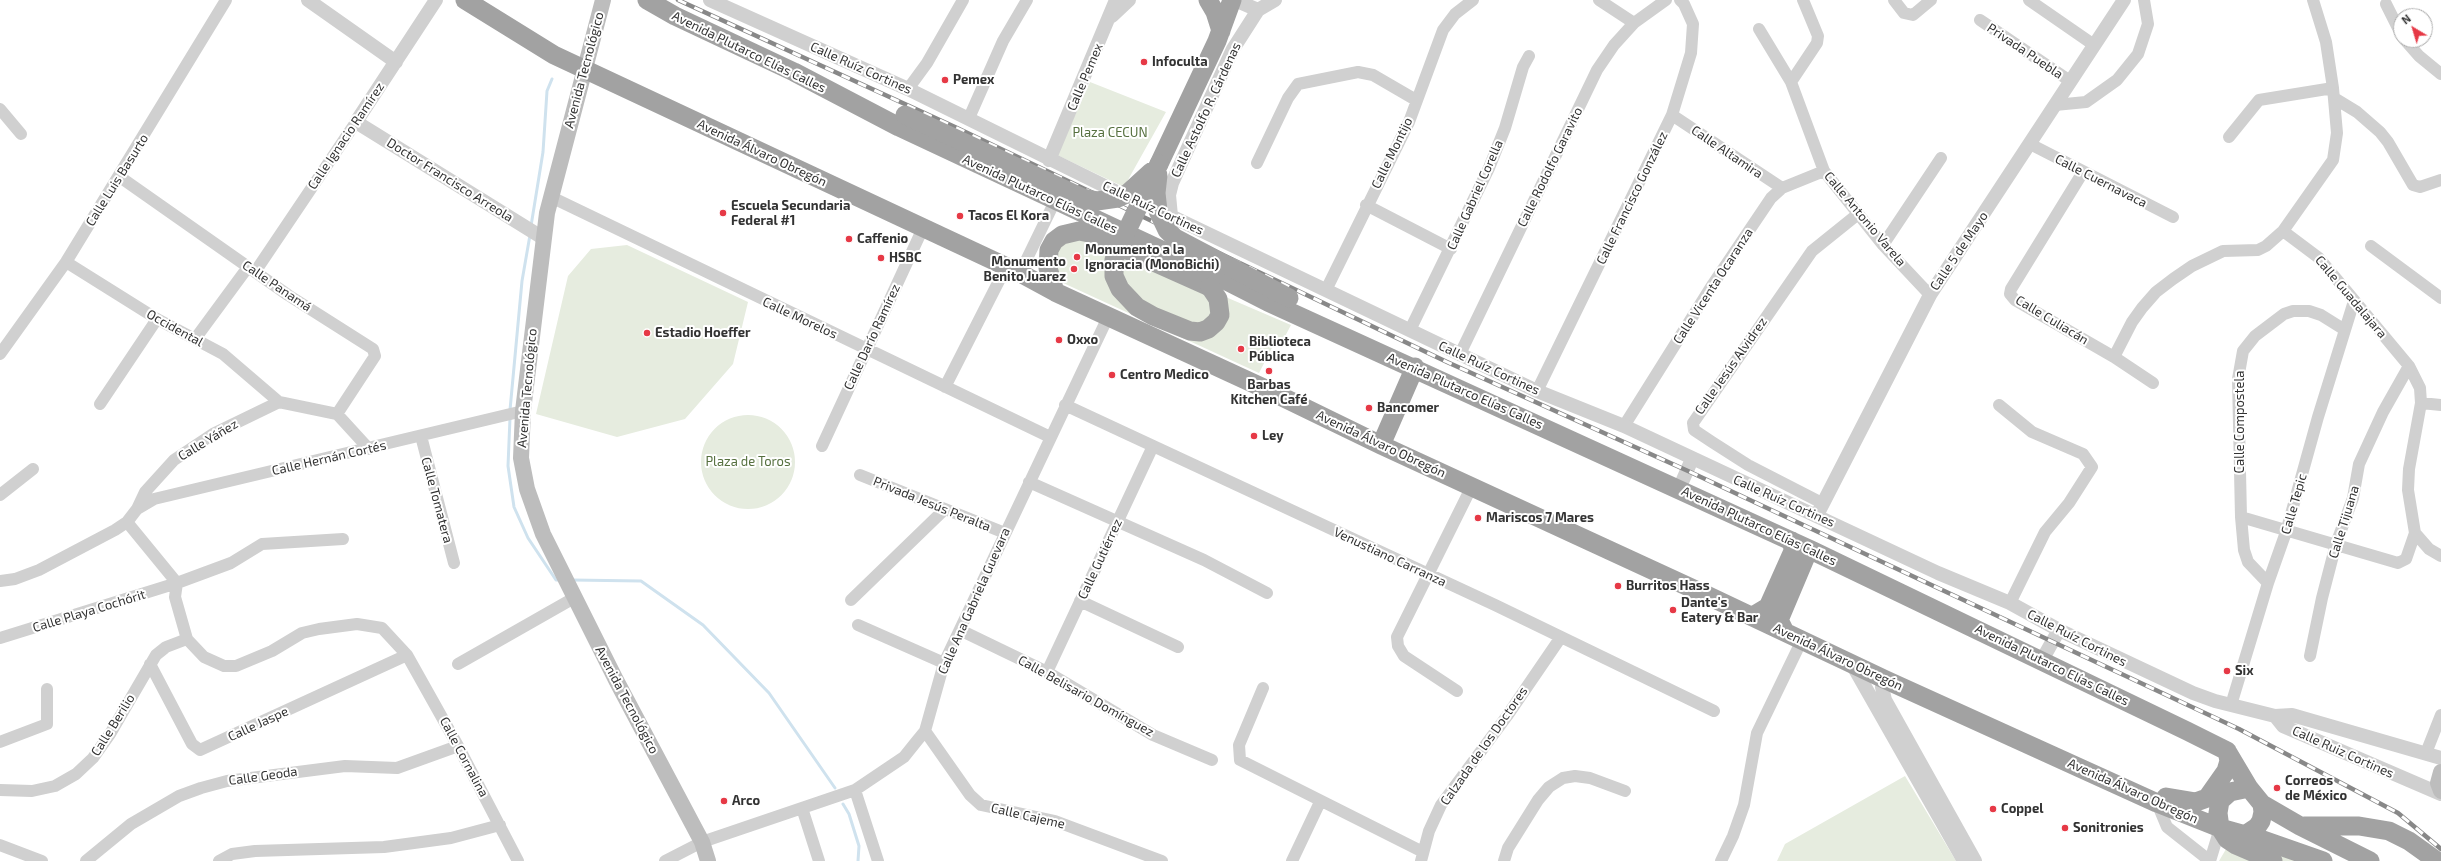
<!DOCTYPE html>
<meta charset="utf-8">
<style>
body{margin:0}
#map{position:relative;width:2441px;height:861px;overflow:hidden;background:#fff;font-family:"Exo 2",sans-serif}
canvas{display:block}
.north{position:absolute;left:2393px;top:8px;width:40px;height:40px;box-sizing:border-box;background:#fff;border:1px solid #adadad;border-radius:50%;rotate:322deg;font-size:11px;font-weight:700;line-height:16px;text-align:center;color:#333}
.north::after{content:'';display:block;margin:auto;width:14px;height:18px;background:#e63946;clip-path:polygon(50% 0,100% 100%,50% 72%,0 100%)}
</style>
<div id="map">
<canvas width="2441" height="861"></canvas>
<div class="north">N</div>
</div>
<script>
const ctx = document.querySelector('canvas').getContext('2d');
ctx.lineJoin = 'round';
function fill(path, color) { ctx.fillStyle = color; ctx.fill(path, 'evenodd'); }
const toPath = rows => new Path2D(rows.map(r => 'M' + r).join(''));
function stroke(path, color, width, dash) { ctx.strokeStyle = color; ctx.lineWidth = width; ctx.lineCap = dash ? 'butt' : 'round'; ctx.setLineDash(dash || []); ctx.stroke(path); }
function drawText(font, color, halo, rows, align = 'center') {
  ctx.font = font + ' "Exo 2",sans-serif'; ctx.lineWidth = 4; ctx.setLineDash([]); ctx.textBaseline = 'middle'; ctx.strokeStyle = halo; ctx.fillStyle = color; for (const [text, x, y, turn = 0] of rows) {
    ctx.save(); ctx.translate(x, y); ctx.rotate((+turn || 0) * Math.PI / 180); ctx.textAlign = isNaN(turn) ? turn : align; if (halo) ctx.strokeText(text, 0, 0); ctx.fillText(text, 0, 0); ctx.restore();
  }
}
fill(toPath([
 [1090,82,1166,112,1124,187,1057,155],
 [1080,234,1228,298,1291,325,1281,344,1275,342,1259,373,1061,282,1054,271,1056,245],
 [627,245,748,302,733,364,685,419,617,437,536,414,568,276,591,249],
 '701 462a47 47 0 1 1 94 0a47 47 0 1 1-94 0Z',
 [1905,776,1956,861,1777,861,1785,844],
 [2232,839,2305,861,2219,861]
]), '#e6ecdf');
stroke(toPath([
 [531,226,543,152,547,91,552,79],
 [510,410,522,281,530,235],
 [510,418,508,466,514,507,528,538,556,580,560,580],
 [572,580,641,581,703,625,769,693,835,788],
 [843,804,849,814,859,846,858,861]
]), '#cfe2ee', 3);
stroke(toPath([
 [1599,0,1634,23],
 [1894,0,1904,13,1913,15,1931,0],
 [2029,0,2094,45],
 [2313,0,2326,42,2333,88,2337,133,2333,160,2283,231,2319,258,2409,366,2420,388,2421,403,2409,469,2408,490,2415,533,2429,549,2441,556],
 [2386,4,2401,34],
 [1980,20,2070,81],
 [1759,29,1791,82,1824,171,1883,245,1930,295],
 [2405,40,2419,56,2441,74],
 [1791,82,1817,43,1818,36,1803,0],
 [908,89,927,63,963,0],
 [2334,98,2357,112,2380,132,2388,142,2413,185,2420,187,2441,180],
 [2055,105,2086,102,2117,80,2138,54,2148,24,2144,0],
 [0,109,21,134],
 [1672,115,1782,188],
 [969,118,1003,41,1027,0],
 [2229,137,2259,100,2333,88],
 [2030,144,2173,217],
 [1257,163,1288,98,1298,84,1358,72,1373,75,1416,100],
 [2083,172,2011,289,2010,294,2015,300,2114,357,2153,383],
 [120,177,288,295,373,349,375,356,337,414],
 [551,197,1050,437],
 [1366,205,1451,249],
 [1883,245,1941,158],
 [2371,246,2441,298],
 [66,262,157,319,223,354,279,402],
 [255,272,356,122],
 [1020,273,1055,201],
 [1326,290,1409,122,1443,30,1455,14,1473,0],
 [1410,330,1489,168,1505,128,1523,67,1529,56],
 [195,339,248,267],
 [0,354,66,262,226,0],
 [1460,354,1597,70,1614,45,1634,23,1666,0],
 [2114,357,2132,322,2142,308,2156,292,2173,279,2192,266,2223,251,2258,250,2266,246,2283,231],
 [945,387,1006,267],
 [1537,391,1672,115,1691,53,1693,24,1684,4,1680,0],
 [2421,403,2441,405],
 [100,404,157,319],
 [1065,405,1495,605,1714,711],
 [1999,405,2032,432,2083,454,2092,467,2069,503,2045,532,2010,603],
 [1624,426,1713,284,1771,198,1782,188,1824,171],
 [421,436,454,563],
 [822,446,923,228],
 [860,475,1005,533],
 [1029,482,1204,560,1267,593],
 [0,495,33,469],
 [1822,503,1748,465,1712,442,1694,430,1693,423,1812,251,1858,214],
 [137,509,154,499,523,411],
 [2241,517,2398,563,2406,559,2415,533],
 [127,522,177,583],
 [0,581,15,579,39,570,115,530,127,522,137,509,145,492,174,460,213,434,279,402,337,414,369,449],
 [177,583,175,597,187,639,204,657,224,666,236,666,272,651,302,633,319,629,357,624,382,628,407,655,458,746,518,861],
 [2268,583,2248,562,2244,550,2241,517,2238,379,2243,351,2255,336,2284,314,2293,311,2309,311,2321,315,2345,330],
 [851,600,945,509],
 [1080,601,1178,647],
 [858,625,944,663],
 [960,630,1047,672,1153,735,1212,760],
 [0,638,177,583,231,563,262,544,343,539],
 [2310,656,2322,598,2336,544,2353,498,2359,464,2383,412,2409,366],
 [150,664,192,744,200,750,407,655],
 [458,664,574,598],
 [1047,672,1153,446],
 [1263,688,1239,745,1240,760,1423,852],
 [1457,691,1404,656,1398,646,1397,637,1472,486],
 [2231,705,2268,583,2286,532,2318,417,2354,301],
 [925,731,970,795,981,805,1055,821,1162,861],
 [0,742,47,724,47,689],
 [2426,753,2441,715],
 [0,790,32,791,55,786,76,774,93,758,110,734,156,655,166,647,187,639],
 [855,790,878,861],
 [2157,803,2167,827,2210,861],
 [802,808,819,861],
 [0,845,42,861],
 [86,861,131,824,179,796,201,788,227,781,345,766,397,768,458,746],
 [219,861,232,854,255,851,384,847,451,838,500,825],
 [665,861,702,842,855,790,904,757,916,742,925,731,944,663,1108,317],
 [1292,861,1320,802],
 [1421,861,1429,831,1441,805,1507,716,1561,637],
 [1504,861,1508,848,1538,800,1549,787,1563,778,1575,776,1590,778,1625,791],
 [1721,861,1733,836,1744,805,1757,733,1802,640],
 [2210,861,2220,828]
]), '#d0d0d0', 12);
stroke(toPath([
 [308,0,396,62],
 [436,0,356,122,543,238],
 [710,0,908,89,1127,197],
 [1235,0,1258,10,1275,0],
 [1112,16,1129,0],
 [1049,160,1116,0],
 [1154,208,1537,391,1624,426,1938,573,2010,603,2059,630,2193,693,2215,701,2275,716,2292,715,2441,758],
 [1171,216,1169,195,1172,183,1233,49,1258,10],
 [1679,489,1692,459],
 [1817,515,1930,295,2124,0],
 [2042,660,2059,630],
 [1852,664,1964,861],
 [1886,680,1882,687,1885,700,1975,861],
 [2275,716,2283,726,2441,794]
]), '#d0d0d0', 14);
stroke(toPath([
 [603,0,547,213,523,411,521,458,527,489,543,534,616,680,702,842,708,861],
 [2441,772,2438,783,2441,791]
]), '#bdbdbd', 16);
stroke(toPath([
 [465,0,554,55,1020,273,1055,292,1272,392,1381,445,1702,593,1886,680,2157,803,2220,828,2263,840,2323,861],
 [647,0,675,16,794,72,899,127,1217,276,1268,302,1813,551,2187,731,2227,751,2249,788,2262,804,2300,826,2370,861],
 [1208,0,1215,12,1221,31],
 [1159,164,1217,41,1232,0],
 [1055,292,1048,268,1049,250,1054,241,1062,235,1079,231,1089,233,1210,287],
 [1381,445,1415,367],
 [1753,616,1768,607,1793,551,1792,541],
 [1785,632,1779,620,1806,556,1813,551],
 [2249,788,2230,792,2220,801,2218,813,2220,828,2227,839,2236,845,2273,861],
 [2166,797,2196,802,2207,798,2226,771,2229,761,2227,751],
 [2304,826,2359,826,2389,831,2409,841,2437,861],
 [2245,835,2257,827,2261,821,2263,812,2262,804]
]), '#a2a2a2', 19);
const rail = toPath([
 [678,0,955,127,1447,362,1688,471,2239,729,2398,813,2441,849]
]);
stroke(rail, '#888', 4.5);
stroke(rail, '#fff', 3, [9]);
stroke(toPath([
 [905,115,1083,198,1097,201,1118,198,1128,193,1151,172],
 [1159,164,1119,247,1114,260,1114,276,1120,289,1137,307,1153,316,1190,331,1200,332,1208,329,1216,322,1220,315,1218,299,1210,287],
 [1158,175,1156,193,1158,211,1167,230,1175,238,1289,298]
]), '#a2a2a2', 19);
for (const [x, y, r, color] of [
 [1144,62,4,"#e63946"],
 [945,80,4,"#e63946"],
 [723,213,4,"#e63946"],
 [960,216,4,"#e63946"],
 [849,239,4,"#e63946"],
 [1077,257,4,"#e63946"],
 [881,258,4,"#e63946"],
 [1074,269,4,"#e63946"],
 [647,333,4,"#e63946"],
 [1059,340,4,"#e63946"],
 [1241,349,4,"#e63946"],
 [1269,371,4,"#e63946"],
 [1112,375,4,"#e63946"],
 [1369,408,4,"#e63946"],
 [1254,436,4,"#e63946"],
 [1478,518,4,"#e63946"],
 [1618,586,4,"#e63946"],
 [1673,610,4,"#e63946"],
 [2227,671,4,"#e63946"],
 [2277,788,4,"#e63946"],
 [724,801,4,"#e63946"],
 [1993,809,4,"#e63946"],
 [2065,828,4,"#e63946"]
]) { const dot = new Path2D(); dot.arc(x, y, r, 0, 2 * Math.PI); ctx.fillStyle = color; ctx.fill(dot); stroke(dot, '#fff', 1.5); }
drawText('13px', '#333', '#fff', [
 ["Privada Puebla",2025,51,34],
 ["Avenida Plutarco Elías Calles",749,52,26],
 ["Calle Ruíz Cortines",861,68,24],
 ["Avenida Tecnológico",584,70,-75],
 ["Calle Pemex",1085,77,-67],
 ["Calle Astolfo R. Cárdenas",1206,110,-65],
 ["Calle Ignacio Ramírez",346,136,-56],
 ["Calle Altamira",1727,152,34],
 ["Avenida Álvaro Obregón",762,153,25],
 ["Calle Montijo",1392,153,-64],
 ["Calle Rodolfo Garavito",1550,167,-64],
 ["Calle Luis Basurto",117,180,-58],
 ["Doctor Francisco Arreola",450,180,32],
 ["Calle Cuernavaca",2101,181,27],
 ["Avenida Plutarco Elías Calles",1040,194,25],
 ["Calle Gabriel Corella",1475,195,-66],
 ["Calle Francisco González",1632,198,-64],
 ["Calle Ruíz Cortines",1153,208,25],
 ["Calle Antonio Varela",1865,219,50],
 ["Calle 5 de Mayo",1959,251,-56],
 ["Calle Panamá",277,286,34],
 ["Calle Vicenta Ocaranza",1713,286,-57],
 ["Calle Guadalajara",2351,297,50],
 ["Calle Morelos",800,318,25],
 ["Calle Culiacán",2052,320,31],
 ["Occidental",175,328,29],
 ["Calle Darío Ramírez",872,337,-65],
 ["Calle Jesús Alvidrez",1731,366,-55],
 ["Calle Ruíz Cortines",1489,368,25],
 ["Avenida Tecnológico",527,388,-85],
 ["Avenida Plutarco Elías Calles",1465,391,24],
 ["Calle Compostela",2240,422,-90],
 ["Calle Yáñez",208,440,-31],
 ["Avenida Álvaro Obregón",1381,444,25],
 ["Calle Hernán Cortés",329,458,-13],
 ["Calle Tomatera",437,500,75],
 ["Calle Ruíz Cortines",1784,501,24],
 ["Privada Jesús Peralta",932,504,22],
 ["Calle Tepic",2294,504,-74],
 ["Calle Tijuana",2344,522,-73],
 ["Avenida Plutarco Elías Calles",1759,526,25],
 ["Venustiano Carranza",1390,557,25],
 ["Calle Gutiérrez",1100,559,-65],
 ["Calle Ana Gabriela Guevara",974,601,-66],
 ["Calle Playa Cochórit",89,611,-17],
 ["Calle Ruíz Cortines",2077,638,27],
 ["Avenida Álvaro Obregón",1838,657,25],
 ["Avenida Plutarco Elías Calles",2052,665,26],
 ["Calle Belisario Domínguez",1086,696,29],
 ["Avenida Tecnológico",627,700,62],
 ["Calle Jaspe",258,724,-25],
 ["Calle Berilio",113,725,-58],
 ["Calzada de los Doctores",1484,746,-55],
 ["Calle Ruiz Cortines",2343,752,24],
 ["Calle Cornalina",464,757,62],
 ["Calle Geoda",263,776,-8],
 ["Avenida Álvaro Obregón",2133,791,24],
 ["Calle Cajeme",1028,816,13]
]);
drawText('bold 13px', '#333', '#fff', [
 ["Infoculta",1152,62],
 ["Pemex",953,80],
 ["Escuela Secundaria",731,206],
 ["Federal #1",731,221],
 ["Tacos El Kora",968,216],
 ["Caffenio",857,239],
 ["Monumento a la",1085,250],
 ["Ignoracia (MonoBichi)",1085,265],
 ["HSBC",889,258],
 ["Monumento",1066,262,"right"],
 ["Benito Juarez",1066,277,"right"],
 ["Estadio Hoeffer",655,333],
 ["Oxxo",1067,340],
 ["Biblioteca",1249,342],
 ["Pública",1249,357],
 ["Centro Medico",1120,375],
 ["Barbas",1269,385,"center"],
 ["Kitchen Café",1269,400,"center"],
 ["Bancomer",1377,408],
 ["Ley",1262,436],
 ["Mariscos 7 Mares",1486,518],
 ["Burritos Hass",1626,586],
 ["Dante's",1681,603],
 ["Eatery & Bar",1681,618],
 ["Six",2235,671],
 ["Correos",2285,781],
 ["de México",2285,796],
 ["Arco",732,801],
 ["Coppel",2001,809],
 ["Sonitronies",2073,828]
], 'left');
drawText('13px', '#56703f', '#fff', [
 ["Plaza CECUN",1110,133],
 ["Plaza de Toros",748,462]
]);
</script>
